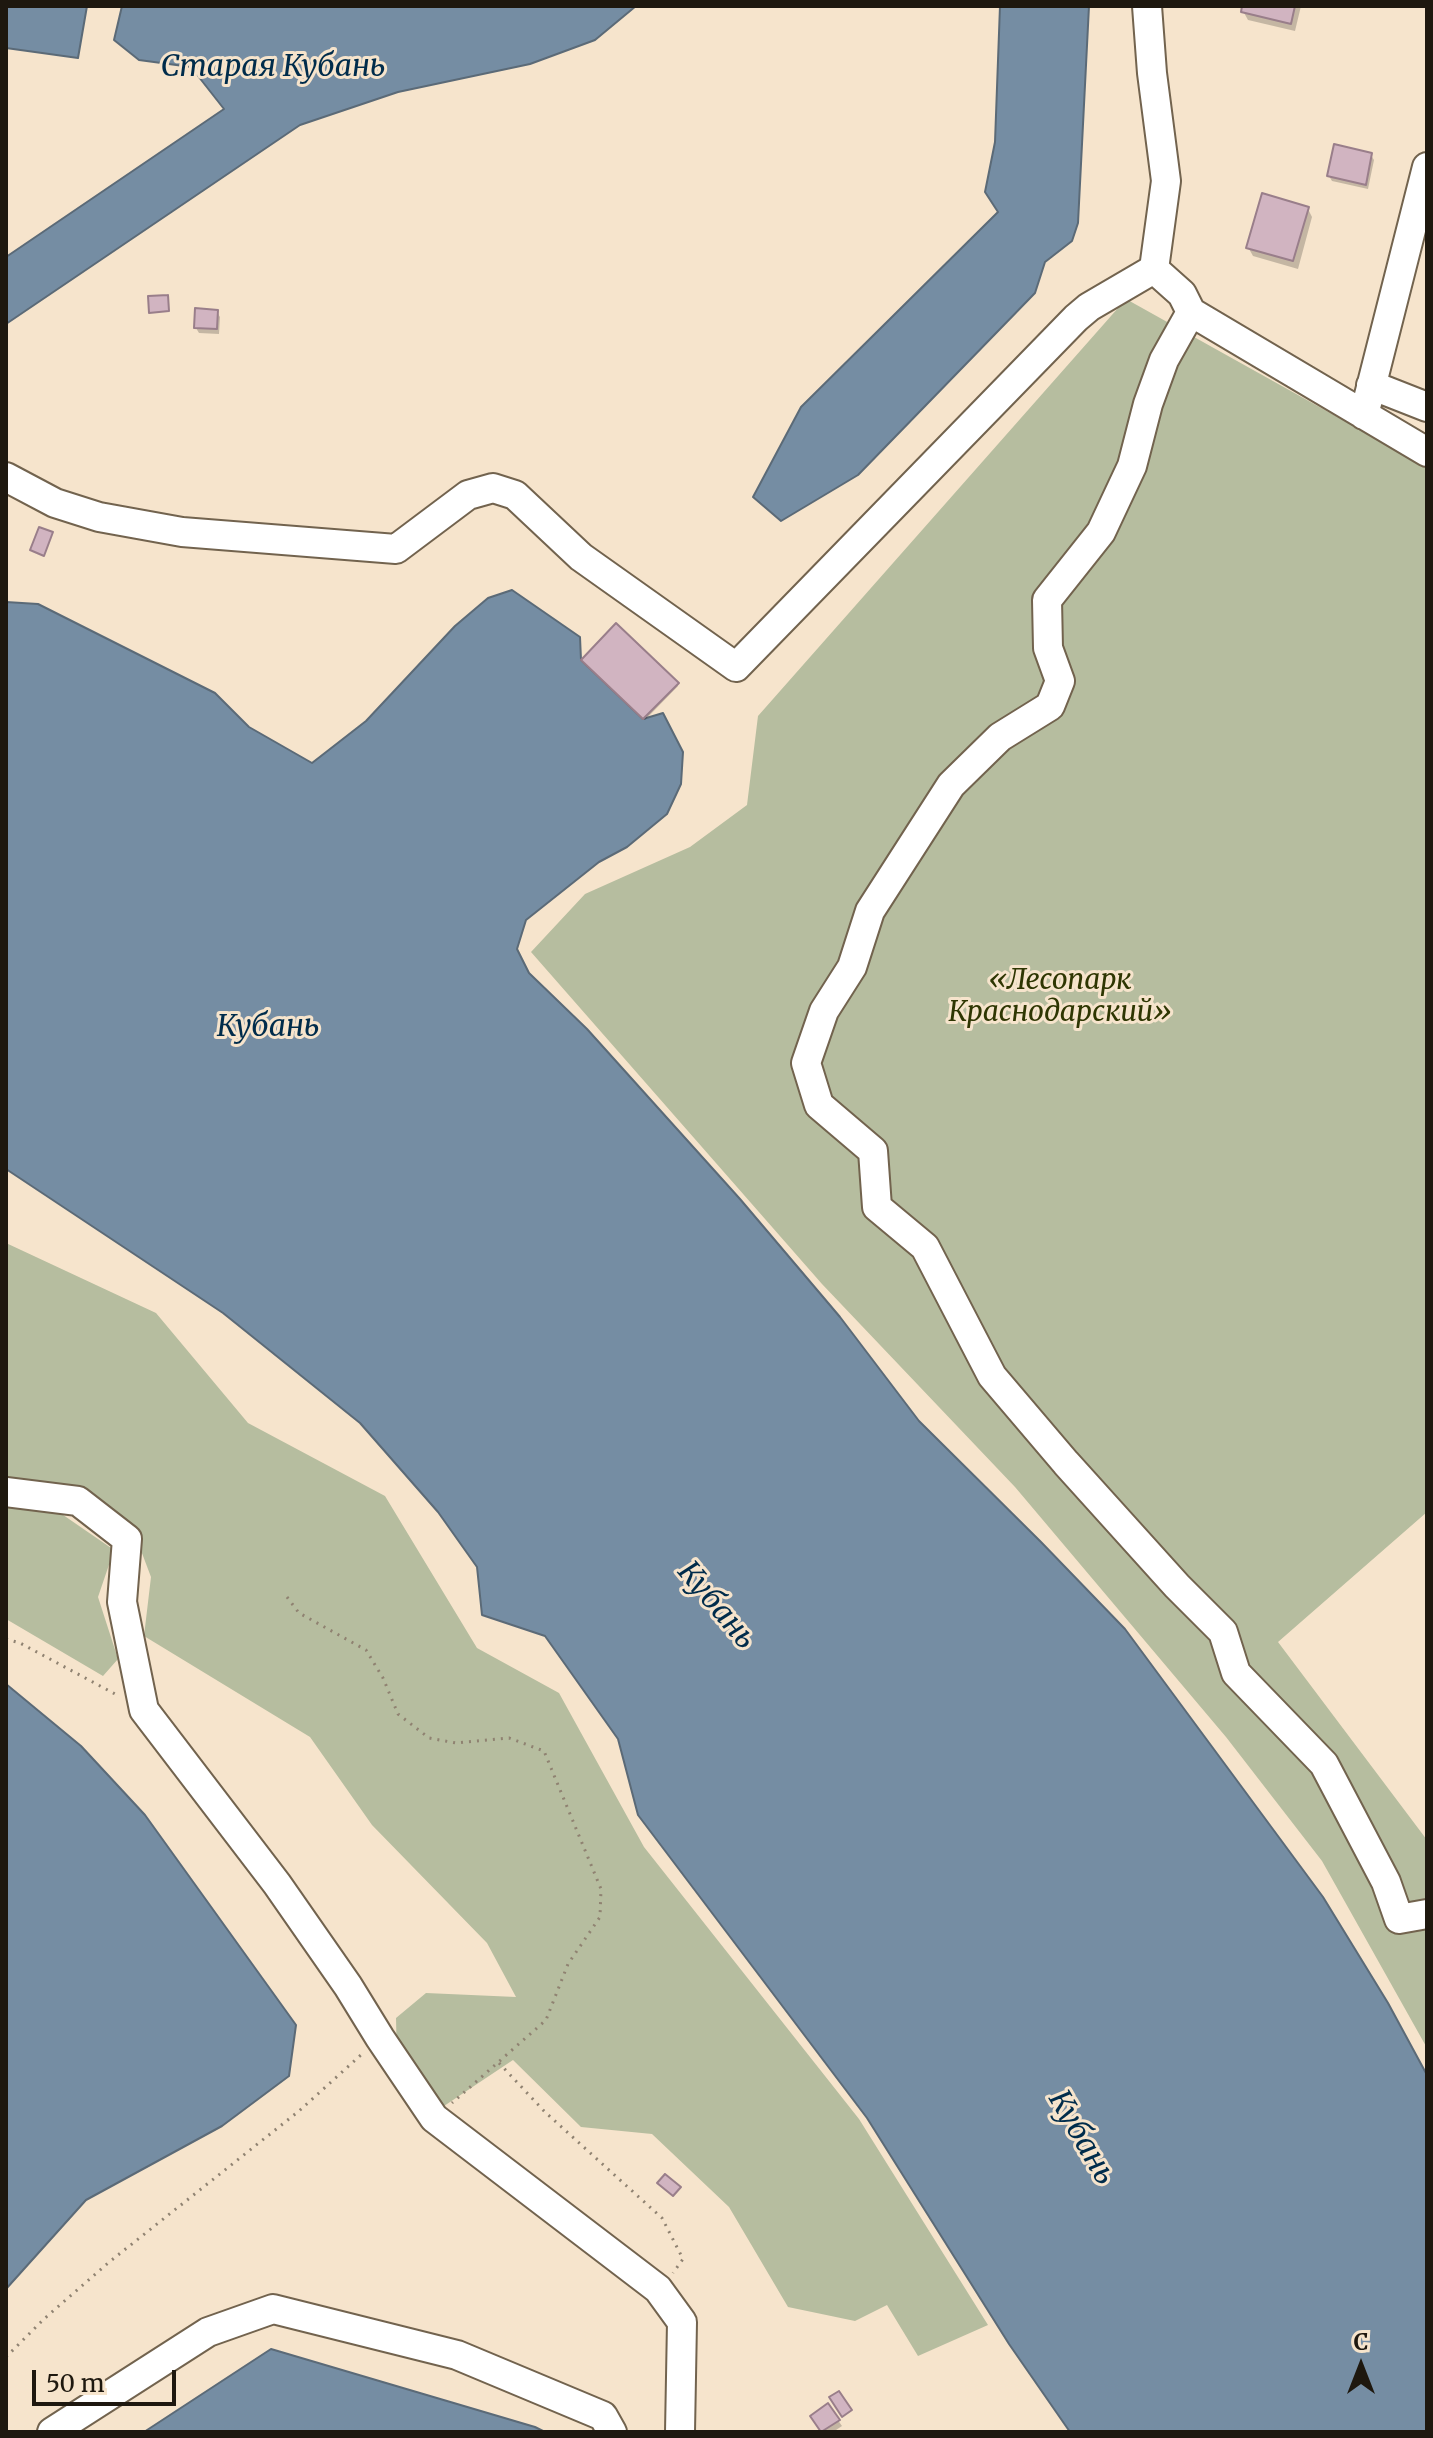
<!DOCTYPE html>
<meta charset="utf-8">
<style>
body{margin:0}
#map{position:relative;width:1433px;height:2438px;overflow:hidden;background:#f6e4cc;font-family:Merriweather,serif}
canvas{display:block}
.frame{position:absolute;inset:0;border:8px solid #1e180f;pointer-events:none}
.north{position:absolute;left:1321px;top:2326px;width:80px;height:80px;-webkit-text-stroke:6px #f6e4cc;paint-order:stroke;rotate:0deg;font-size:22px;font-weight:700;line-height:32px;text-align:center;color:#1e180f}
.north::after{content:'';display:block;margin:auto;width:28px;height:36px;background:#1e180f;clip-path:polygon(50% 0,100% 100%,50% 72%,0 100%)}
.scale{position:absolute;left:32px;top:2370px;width:144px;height:36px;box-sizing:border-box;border:4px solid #1e180f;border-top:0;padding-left:10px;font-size:24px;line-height:28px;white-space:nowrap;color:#1e180f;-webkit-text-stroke:6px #f6e4cc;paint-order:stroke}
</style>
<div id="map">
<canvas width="1433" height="2438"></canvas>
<div class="frame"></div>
<div class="north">С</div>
<div class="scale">50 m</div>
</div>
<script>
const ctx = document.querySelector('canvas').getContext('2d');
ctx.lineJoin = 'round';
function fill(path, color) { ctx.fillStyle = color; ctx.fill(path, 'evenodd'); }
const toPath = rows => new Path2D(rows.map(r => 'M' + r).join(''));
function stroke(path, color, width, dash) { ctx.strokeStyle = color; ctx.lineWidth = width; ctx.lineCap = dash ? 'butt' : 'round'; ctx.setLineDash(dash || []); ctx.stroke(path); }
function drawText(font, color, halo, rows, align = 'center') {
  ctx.font = font + ' Merriweather,serif'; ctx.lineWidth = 6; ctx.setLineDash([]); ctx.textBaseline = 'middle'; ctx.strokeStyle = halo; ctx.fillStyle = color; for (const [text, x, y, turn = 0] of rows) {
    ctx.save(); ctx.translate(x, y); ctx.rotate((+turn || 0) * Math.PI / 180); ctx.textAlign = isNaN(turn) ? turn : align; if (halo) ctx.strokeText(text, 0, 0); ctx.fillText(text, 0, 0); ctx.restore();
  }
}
fill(toPath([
 [1126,299,1427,467,1427,1512,1278,1642,1427,1840,1427,2048,1322,1861,1226,1737,1015,1487,822,1284,531,952,585,894,690,847,747,805,758,716],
 [6,1243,156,1313,248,1423,385,1496,477,1648,559,1693,644,1847,859,2119,988,2325,918,2356,887,2305,855,2321,788,2307,729,2207,652,2134,581,2127,513,2060,444,2106,397,2063,396,2018,426,1993,516,1997,487,1943,372,1825,310,1737,144,1636,151,1577,134,1532,6,1482],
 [6,1504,53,1508,114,1550,98,1597,118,1659,103,1676,6,1619]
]), '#b6bd9f');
const water = toPath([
 [6,6,87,6,78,58,6,48,6,6],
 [122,6,636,6,595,40,530,64,398,92,300,125,6,324,6,257,224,109,191,67,139,60,114,40,122,6],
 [1000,6,1089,6,1078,223,1072,241,1045,262,1035,293,858,475,781,521,753,497,801,407,998,212,985,192,995,142,1000,6],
 [512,590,580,637,581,660,643,719,663,713,683,752,681,784,667,814,627,847,599,862,526,920,517,949,529,973,587,1029,740,1199,840,1317,919,1421,1041,1542,1125,1629,1323,1897,1388,2003,1427,2075,1427,2432,1070,2432,1009,2344,867,2118,638,1815,618,1739,545,1636,482,1615,477,1567,438,1512,360,1423,223,1313,6,1169,6,602,38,604,215,693,249,727,312,763,366,721,455,626,488,598,512,590],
 [6,1684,81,1746,145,1815,296,2025,289,2076,222,2126,86,2200,6,2289,6,1684],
 [271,2349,535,2427,545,2432,144,2432,271,2349]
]);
fill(water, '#758da3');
stroke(water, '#5b6a77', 2);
fill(toPath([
 [1244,6,1301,6,1295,31,1248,20,1243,11],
 [1371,155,1374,160,1368,189,1332,181,1329,176],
 [1308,209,1312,217,1298,269,1253,256,1248,247],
 [217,312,220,317,219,334,199,333,196,328],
 [584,662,677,684,678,686,645,720],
 [828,2406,842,2426,833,2432,823,2432,815,2421]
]), '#0003');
const building = toPath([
 [1242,6,1295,6,1291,24,1241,12,1242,6],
 [1334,144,1372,153,1366,185,1327,176,1334,144],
 [1262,193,1309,207,1293,261,1246,248,1262,193],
 [168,295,169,311,149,313,148,296,168,295],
 [195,308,218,310,217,329,194,328,195,308],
 [39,527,53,532,44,556,30,550,39,527],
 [616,623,679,683,643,719,581,660,616,623],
 [665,2174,681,2187,673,2196,657,2183,665,2174],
 [839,2391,852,2410,842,2417,829,2397,839,2391],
 [828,2403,840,2420,821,2432,810,2416,828,2403]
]);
fill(building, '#d1b4c1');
stroke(building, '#997e8a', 2);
const minor = toPath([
 [1154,269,1182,294,1191,312,1427,452],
 [1191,312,1164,360,1148,404,1132,466,1101,532,1047,600,1048,648,1060,681,1050,706,1000,737,951,785,870,911,852,967,824,1011,806,1063,819,1105,873,1151,877,1207,925,1247,992,1376,1066,1463,1177,1586,1223,1632,1236,1673,1324,1764,1386,1882,1399,1919,1427,1914],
 [1371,385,1427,407],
 [1364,415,1427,167],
 [6,477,55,503,99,517,182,532,396,549,468,495,493,488,515,495,581,557,736,667,1076,318,1089,307,1154,269,1166,181,1152,73,1147,6],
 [6,1492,78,1501,127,1539,122,1602,144,1710,277,1884,348,1986,380,2038,434,2118,658,2289,682,2322,680,2432],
 [52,2432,208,2332,273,2309,457,2355,603,2416,612,2432]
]);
stroke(minor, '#72634e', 32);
stroke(toPath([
 [287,1597,299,1613,366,1650,383,1678,398,1714,429,1738,456,1743,509,1738,544,1751,601,1889,600,1917,568,1964,546,2020,452,2103],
 [6,1639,20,1643,117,1695],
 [499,2063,545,2112,662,2218,683,2259,673,2273],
 [6,2357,44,2319,108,2263,299,2111,362,2054]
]), '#8f8271', 3, [2, 6]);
stroke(minor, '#fff', 28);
drawText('italic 28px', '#2e3602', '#f6e4cc', [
 ["«Лесопарк",1060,981],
 ["Краснодарский»",1060,1013]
]);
drawText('italic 30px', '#002c4b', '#f6e4cc', [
 ["Старая Кубань",273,68],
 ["Кубань",268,1028],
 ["Кубань",716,1606,50],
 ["Кубань",1081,2138,60]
]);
</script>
